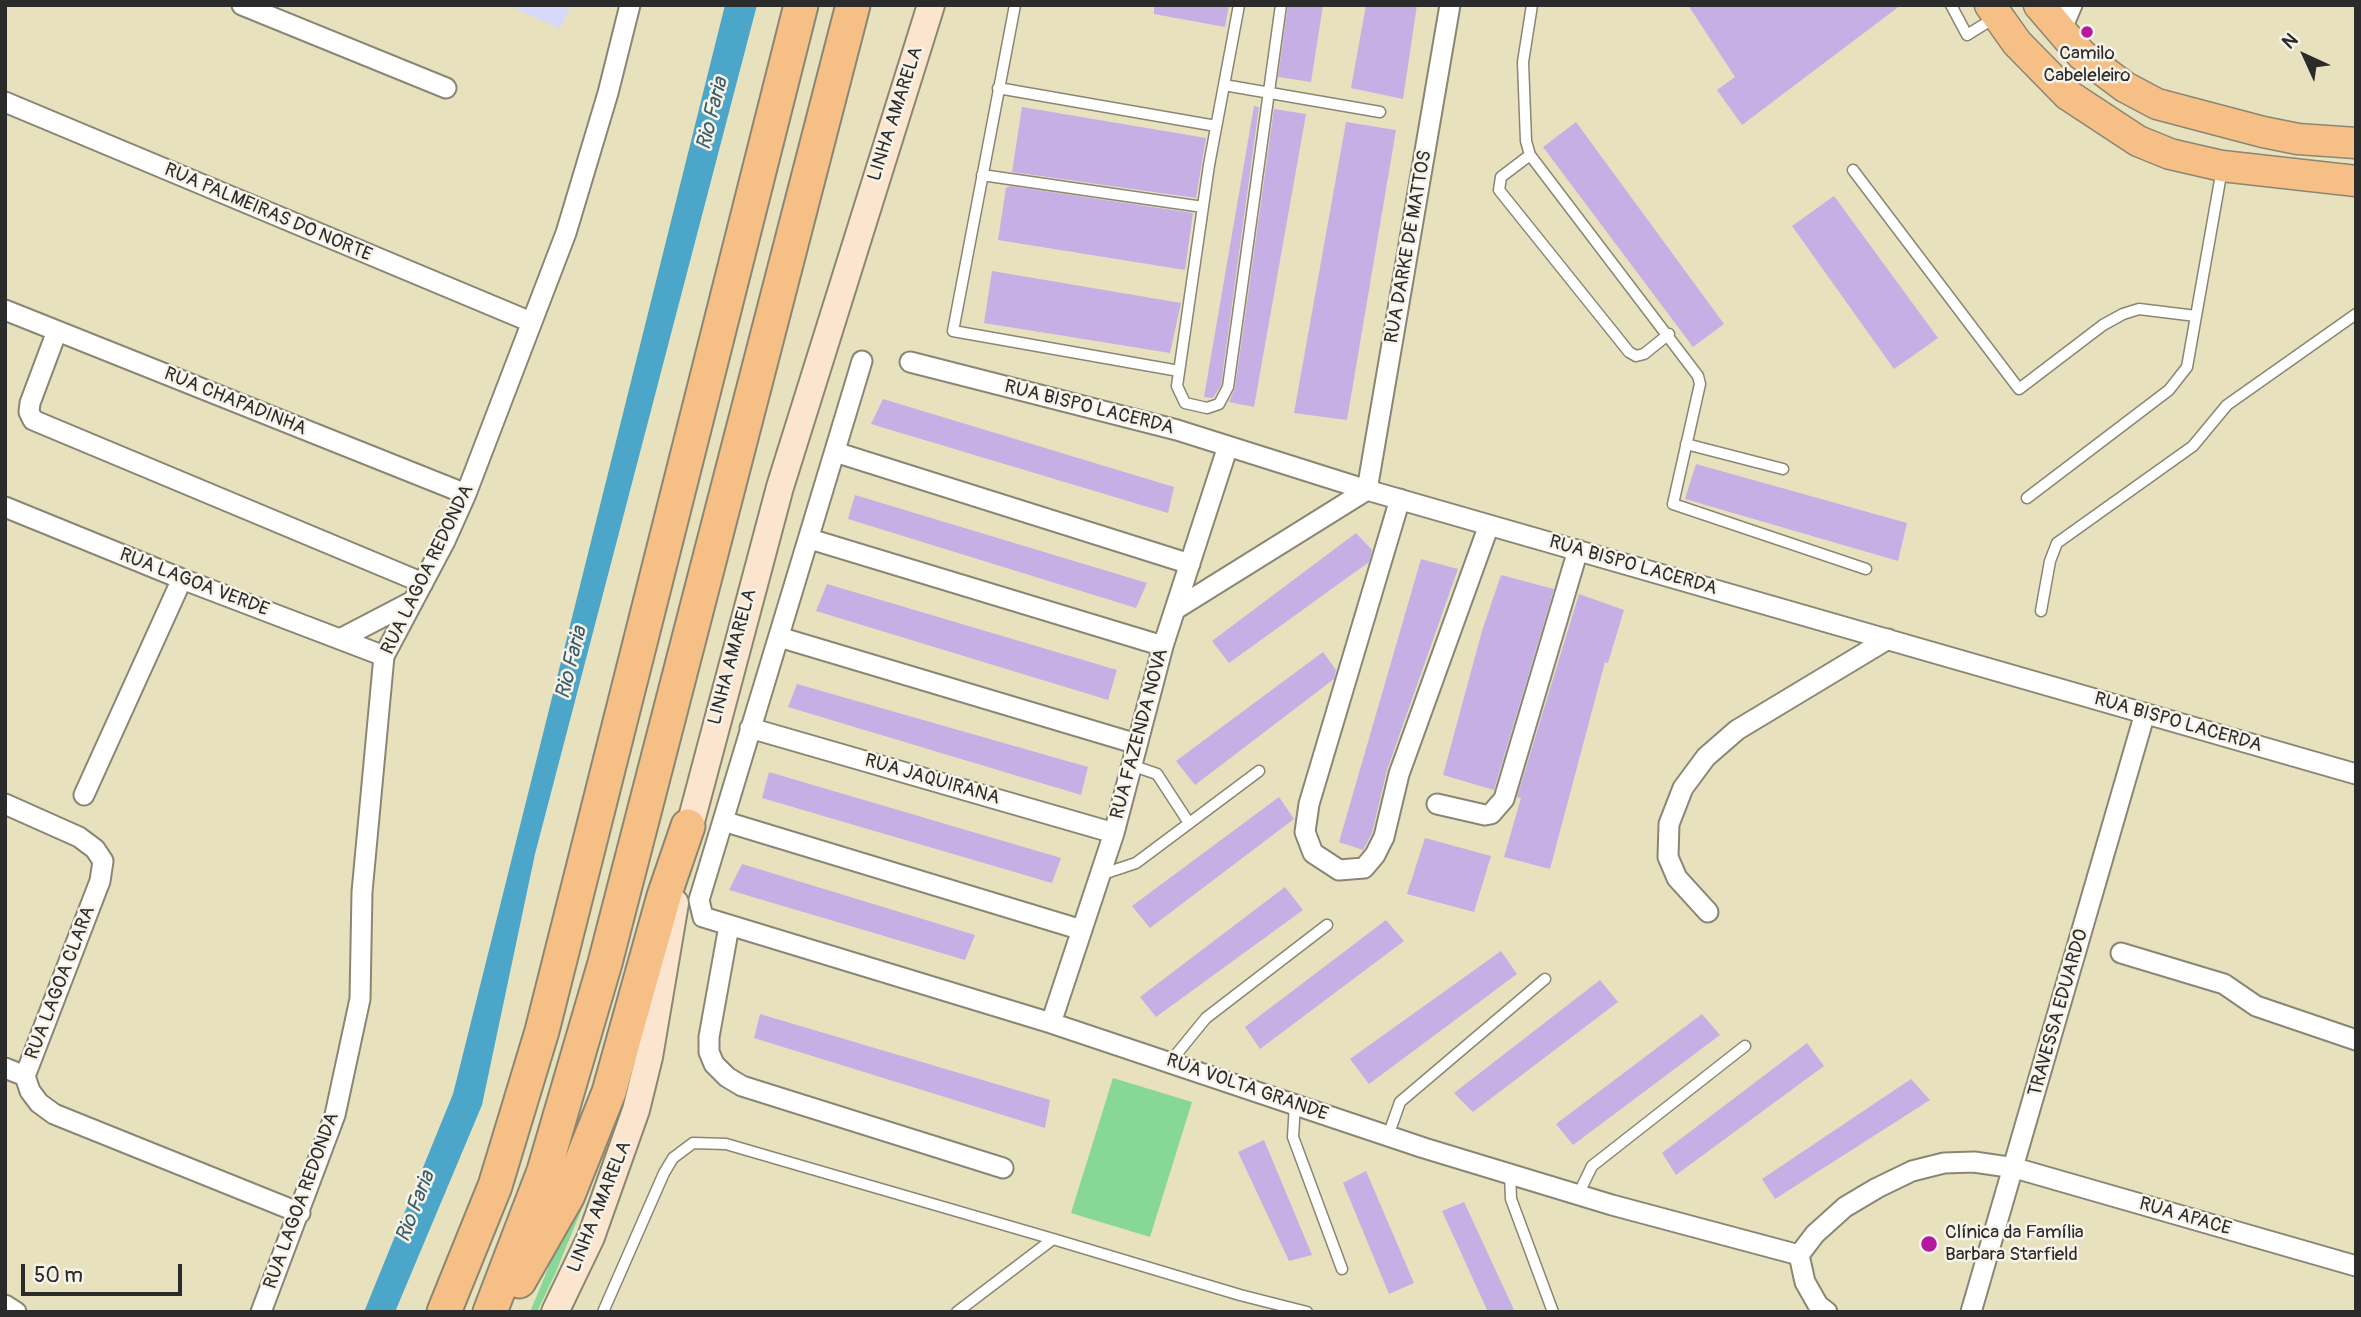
<!DOCTYPE html>
<meta charset="utf-8">
<style>
body{margin:0}
#map{position:relative;width:2361px;height:1317px;overflow:hidden;background:#e8e1be;font-family:Pangolin,sans-serif}
canvas{display:block}
.frame{position:absolute;inset:0;border:7px solid #2b2b2b;pointer-events:none}
.north{position:absolute;left:2270px;top:21px;width:70px;height:70px;-webkit-text-stroke:5px #f7f3e8;paint-order:stroke;rotate:315deg;font-size:19px;font-weight:700;line-height:28px;text-align:center;color:#2b2b2b}
.north::after{content:'';display:block;margin:auto;width:24px;height:32px;background:#2b2b2b;clip-path:polygon(50% 0,100% 100%,50% 72%,0 100%)}
.scale{position:absolute;left:21px;top:1264px;width:161px;height:32px;box-sizing:border-box;border:4px solid #2b2b2b;border-top:0;padding-left:9px;font-size:21px;line-height:24px;white-space:nowrap;color:#2b2b2b;-webkit-text-stroke:5px #f7f3e8;paint-order:stroke}
</style>
<div id="map">
<canvas width="2361" height="1317"></canvas>
<div class="frame"></div>
<div class="north">N</div>
<div class="scale">50 m</div>
</div>
<script>
const ctx = document.querySelector('canvas').getContext('2d');
ctx.lineJoin = 'round';
function fill(path, color) { ctx.fillStyle = color; ctx.fill(path, 'evenodd'); }
const toPath = rows => new Path2D(rows.map(r => 'M' + r).join(''));
function stroke(path, color, width, dash) { ctx.strokeStyle = color; ctx.lineWidth = width; ctx.lineCap = dash ? 'butt' : 'round'; ctx.setLineDash(dash || []); ctx.stroke(path); }
function drawText(font, color, halo, rows, align = 'center') {
  ctx.font = font + ' Pangolin,sans-serif'; ctx.lineWidth = 5; ctx.setLineDash([]); ctx.textBaseline = 'middle'; ctx.strokeStyle = halo; ctx.fillStyle = color; for (const [text, x, y, turn = 0] of rows) {
    ctx.save(); ctx.translate(x, y); ctx.rotate((+turn || 0) * Math.PI / 180); ctx.textAlign = isNaN(turn) ? turn : align; if (halo) ctx.strokeText(text, 0, 0); ctx.fillText(text, 0, 0); ctx.restore();
  }
}
fill(toPath([
 [508,5,571,5,560,29]
]), '#d7d7f8');
fill(toPath([
 [1113,1078,1192,1102,1150,1237,1071,1213],
 [616,1115,604,1155,555,1274,537,1312,530,1312,598,1148]
]), '#87d796');
fill(toPath([
 [725,5,757,5,535,854,482,1105,395,1312,364,1312,453,1094]
]), '#4ba6c9');
fill(toPath([
 [1154,5,1229,5,1225,27,1154,14],
 [1288,5,1323,5,1311,82,1278,77],
 [1366,5,1417,5,1403,99,1351,88],
 [1688,5,1901,5,1742,125,1717,90,1735,77],
 [1254,106,1259,107,1221,385,1213,398,1204,397],
 [1022,107,1206,138,1196,198,1012,172],
 [1274,109,1306,114,1254,407,1229,402,1235,388],
 [1346,122,1396,130,1347,420,1294,413],
 [1576,122,1724,324,1693,347,1543,147],
 [1010,186,1193,213,1185,270,998,240,1006,188],
 [1834,196,1938,338,1894,369,1792,226],
 [992,271,1181,303,1170,353,984,323],
 [883,399,1174,487,1168,513,871,424],
 [1696,464,1907,523,1898,561,1685,499],
 [855,495,1147,583,1136,608,848,519],
 [1356,533,1372,550,1369,562,1229,663,1212,641],
 [1421,559,1458,569,1387,770,1372,833,1363,850,1339,842],
 [1501,575,1554,589,1494,790,1443,775,1482,631],
 [827,584,1117,670,1108,700,816,611],
 [1579,594,1624,610,1608,663,1605,662,1550,869,1504,857,1521,798,1517,797],
 [1323,652,1336,670,1334,679,1195,785,1176,761],
 [797,684,1088,767,1081,795,788,707],
 [769,772,1061,858,1052,883,762,798],
 [1279,797,1294,819,1150,928,1132,906],
 [1425,838,1491,856,1474,912,1407,894],
 [742,864,975,935,965,960,729,890],
 [1285,887,1303,910,1156,1017,1140,997],
 [1386,920,1404,941,1260,1049,1245,1027],
 [1501,951,1517,974,1369,1084,1350,1059],
 [1600,980,1618,1002,1473,1112,1454,1093],
 [760,1014,1050,1100,1045,1128,754,1038],
 [1702,1014,1720,1035,1573,1145,1556,1124],
 [1807,1043,1824,1066,1676,1175,1662,1153],
 [1911,1079,1930,1100,1775,1199,1762,1179],
 [1264,1140,1312,1255,1289,1261,1238,1152],
 [1366,1171,1414,1283,1389,1294,1343,1183],
 [1464,1202,1515,1312,1488,1312,1442,1211]
]), '#c5afe5');
const lane = toPath([
 [1015,5,953,331,1179,371],
 [1239,5,1209,165,1177,386,1185,403,1207,408,1219,404,1228,387,1281,5],
 [1532,5,1523,62,1526,141,1530,155,1698,376,1700,384,1673,504,1866,569],
 [1951,5,1967,35,1996,17],
 [1224,85,1380,112],
 [998,88,1216,126],
 [1530,155,1501,177,1499,190,1629,352,1636,356,1644,354,1669,334],
 [1853,170,2019,389,2103,325,2123,314,2139,309,2196,316],
 [982,175,1203,207],
 [1686,444,1783,469],
 [2027,498,2169,390,2187,367,2222,169],
 [2041,611,2050,561,2057,543,2193,446,2227,405,2356,314],
 [1131,765,1157,774,1189,823],
 [1100,875,1136,863,1259,771],
 [1170,1062,1206,1018,1327,925],
 [1295,1104,1293,1137,1342,1269],
 [1388,1136,1400,1102,1545,979],
 [1510,1174,1511,1199,1553,1312],
 [1578,1195,1592,1166,1745,1046],
 [603,1312,664,1173,673,1158,693,1143,726,1144,1053,1239],
 [957,1312,1053,1239,1240,1295,1307,1312]
]);
const street = toPath([
 [242,5,446,88],
 [2060,33,2072,5],
 [5,102,531,322],
 [5,310,466,494],
 [57,331,30,403,29,412,33,420,423,583],
 [862,361,699,900,703,917,1051,1023,1424,1148,1612,1205,1799,1255],
 [910,362,1177,430,1367,490,2356,774],
 [835,452,1190,564],
 [1367,490,1450,5],
 [1400,499,1309,804,1305,832,1313,853,1339,870,1364,868,1375,855,1384,837,1399,774,1489,525],
 [5,507,182,579,384,656],
 [810,539,1163,646],
 [1176,609,1367,490],
 [779,637,1137,744],
 [340,639,413,601],
 [750,728,1114,833],
 [84,795,182,579],
 [5,804,79,837,95,849,103,861,100,881,25,1076,30,1091,39,1103,54,1114,300,1213],
 [1437,804,1485,815,1491,814,1504,799,1578,550],
 [723,821,1082,930],
 [1708,912,1677,878,1668,857,1669,824,1683,788,1706,757,1737,730,1888,639],
 [729,926,709,1037,709,1052,714,1064,727,1077,742,1086,1003,1168],
 [2121,953,2224,984,2256,1006,2356,1040],
 [1051,1023,1114,833,1163,646,1228,446],
 [5,1068,25,1076],
 [1799,1255,1815,1234,1845,1207,1877,1188,1912,1171,1944,1163,1974,1162,2015,1168,2356,1266],
 [1799,1255,1805,1282,1818,1305,1827,1312],
 [5,1305,16,1312],
 [261,1312,335,1115,360,999,362,892,384,656,445,541,466,494,566,233,608,93,630,5],
 [1971,1312,2145,713]
]);
const secondary = toPath([
 [685,844,780,487,931,5],
 [555,1312,591,1237,636,1110,649,1057,675,903]
]);
const primary = toPath([
 [1990,5,2017,43,2068,95,2138,141,2170,154,2222,166,2356,181],
 [2039,5,2082,55,2125,87,2157,104,2263,132,2298,139,2356,143]
]);
const highway = toPath([
 [519,1281,568,1195,609,1092,664,896,688,826],
 [444,1312,495,1186,542,1031,801,5],
 [490,1312,544,1171,605,963,853,5]
]);
stroke(lane, '#8a8674', 13);
stroke(street, '#8a8674', 23);
stroke(secondary, '#8a8674', 30);
stroke(primary, '#8a8674', 33);
stroke(highway, '#8a8674', 37);
stroke(lane, '#fff', 10);
stroke(street, '#fff', 19);
stroke(secondary, '#fbe5cf', 26);
stroke(primary, '#f5bf86', 30);
stroke(highway, '#f5bf86', 33);
for (const [x, y, r, color] of [
 [2087,32,7,"#b5179e"],
 [1929,1244,9,"#b5179e"]
]) { const dot = new Path2D(); dot.arc(x, y, r, 0, 2 * Math.PI); ctx.fillStyle = color; ctx.fill(dot); stroke(dot, '#f7f3e8', 2.5); }
drawText('19px', '#2b2b2b', '#f7f3e8', [
 ["Camilo",2087,54],
 ["Cabeleleiro",2087,76],
 ["Clínica da Família",1945,1233,"left"],
 ["Barbara Starfield",1945,1255,"left"]
]);
drawText('19px', '#2b2b2b', '#f7f3e8', [
 ["LINHA AMARELA",896,114,-72],
 ["RUA PALMEIRAS DO NORTE",268,213,23],
 ["RUA DARKE DE MATTOS",1409,247,-80],
 ["RUA CHAPADINHA",235,402,22],
 ["RUA BISPO LACERDA",1089,408,14],
 ["RUA BISPO LACERDA",1633,566,16],
 ["RUA LAGOA REDONDA",428,570,-64],
 ["RUA LAGOA VERDE",194,583,21],
 ["LINHA AMARELA",733,657,-75],
 ["RUA BISPO LACERDA",2178,723,16],
 ["RUA FAZENDA NOVA",1140,734,-75],
 ["RUA JAQUIRANA",932,780,16],
 ["RUA LAGOA CLARA",61,983,-69],
 ["TRAVESSA EDUARDO",2059,1013,-74],
 ["RUA VOLTA GRANDE",1247,1088,19],
 ["RUA LAGOA REDONDA",302,1201,-70],
 ["LINHA AMARELA",600,1207,-68],
 ["RUA APACE",2185,1217,16]
]);
drawText('italic 21px', '#385c6a', '#f7f3e8', [
 ["Rio Faria",713,114,-76],
 ["Rio Faria",572,663,-76],
 ["Rio Faria",416,1207,-69]
]);
</script>
